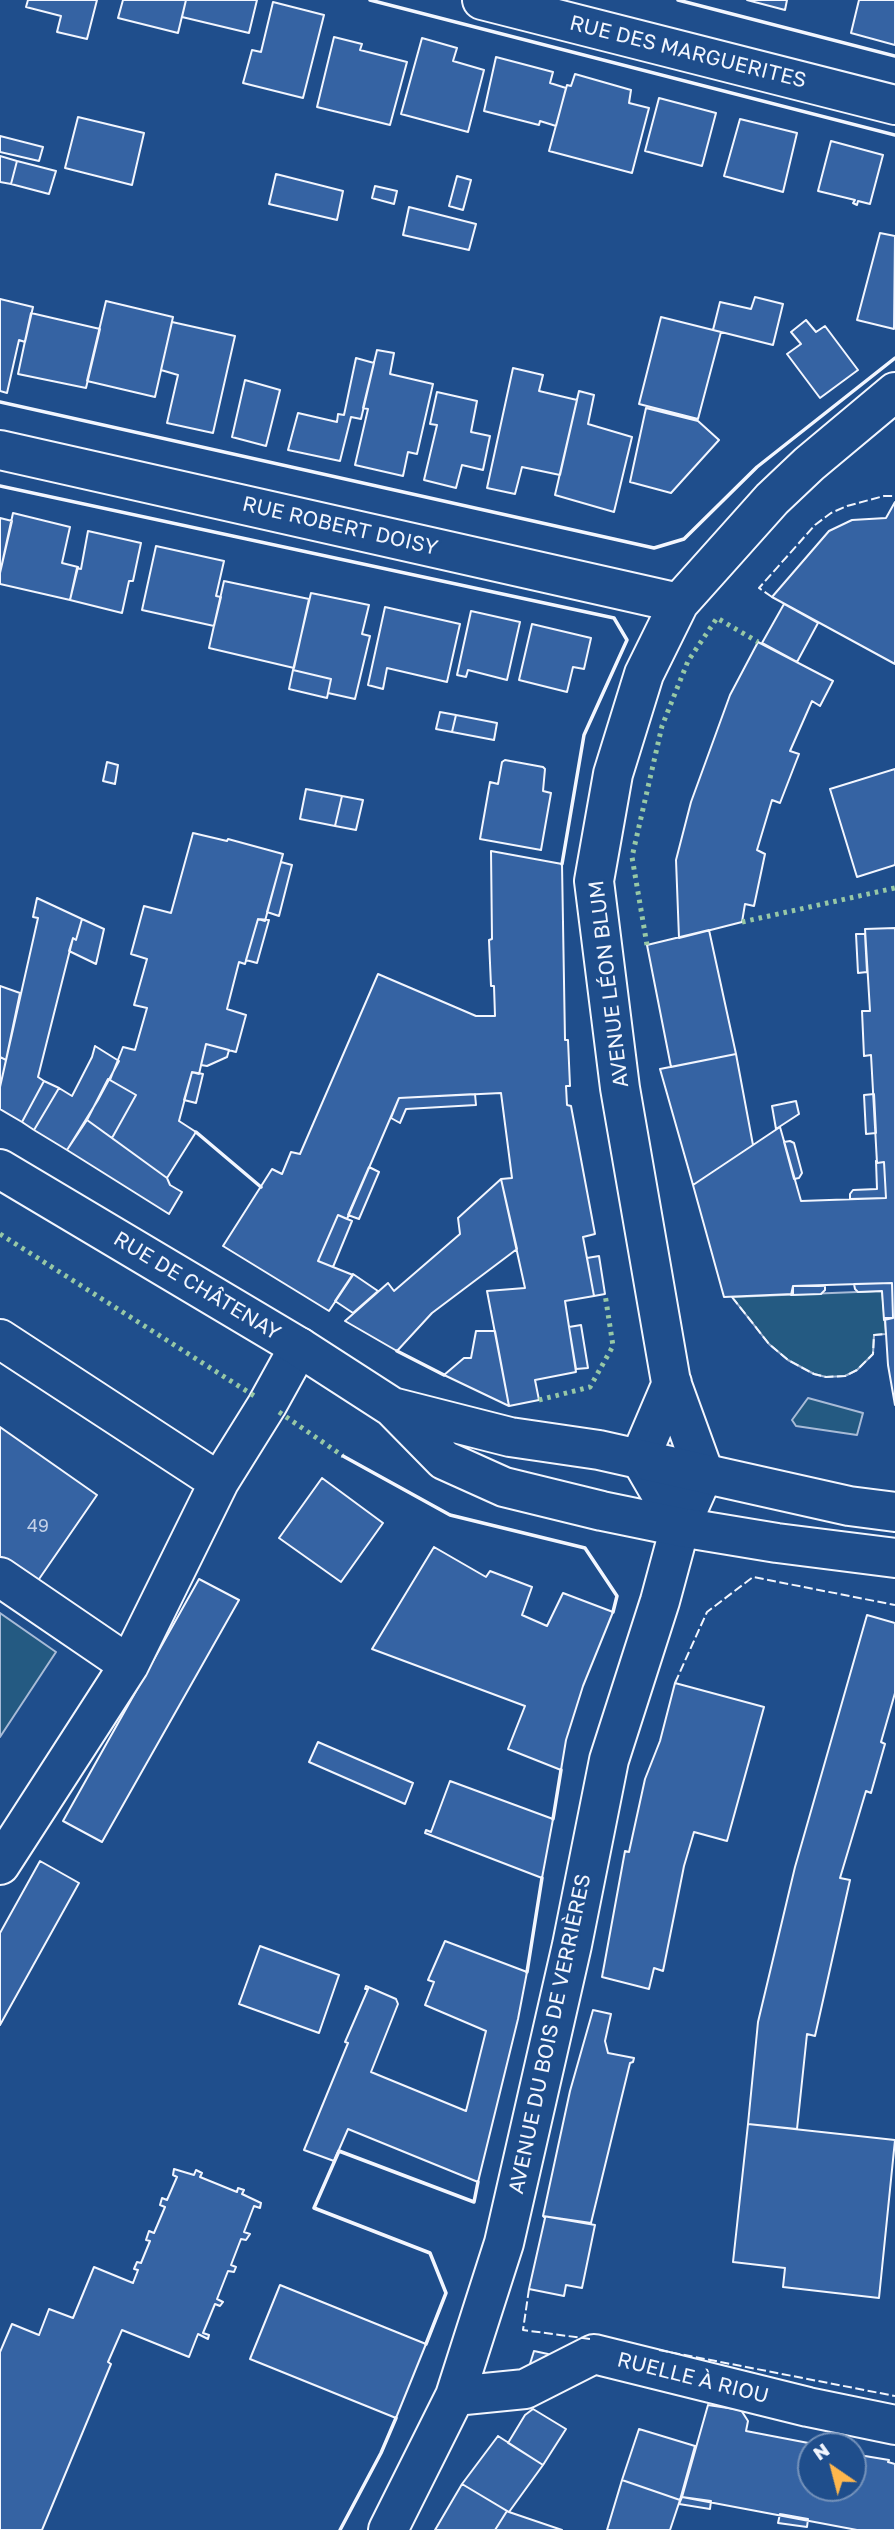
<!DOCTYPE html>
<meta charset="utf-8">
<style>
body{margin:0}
#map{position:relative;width:895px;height:2530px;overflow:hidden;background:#1f4e8c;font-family:"Golos Text",sans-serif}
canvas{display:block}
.north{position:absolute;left:797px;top:2432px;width:70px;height:70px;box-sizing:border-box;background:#1f4e8c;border:2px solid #7391ba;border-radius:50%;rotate:325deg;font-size:19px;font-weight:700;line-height:28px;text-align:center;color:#f2f6ff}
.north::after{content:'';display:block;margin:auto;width:24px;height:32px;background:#ffb74d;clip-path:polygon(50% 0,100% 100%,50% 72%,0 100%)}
</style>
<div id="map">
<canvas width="895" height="2530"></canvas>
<div class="north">N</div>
</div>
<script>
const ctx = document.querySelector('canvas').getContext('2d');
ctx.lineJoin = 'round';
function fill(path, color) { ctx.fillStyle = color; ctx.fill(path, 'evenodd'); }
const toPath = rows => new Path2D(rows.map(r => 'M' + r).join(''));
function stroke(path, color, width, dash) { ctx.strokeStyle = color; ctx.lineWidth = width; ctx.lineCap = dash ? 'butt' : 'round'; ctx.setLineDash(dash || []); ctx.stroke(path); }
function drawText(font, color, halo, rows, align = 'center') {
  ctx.font = font + ' "Golos Text",sans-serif'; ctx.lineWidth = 5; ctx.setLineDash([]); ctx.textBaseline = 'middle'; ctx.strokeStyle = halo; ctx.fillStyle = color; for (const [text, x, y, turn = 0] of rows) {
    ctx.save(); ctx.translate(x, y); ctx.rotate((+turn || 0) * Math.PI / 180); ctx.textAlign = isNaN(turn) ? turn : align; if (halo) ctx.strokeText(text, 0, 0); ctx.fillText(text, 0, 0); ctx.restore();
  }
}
const green = toPath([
 [882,1291,886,1334,874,1335,873,1354,857,1370,845,1376,826,1377,814,1374,788,1360,769,1344,732,1297,882,1291],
 [808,1398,863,1413,857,1435,796,1426,792,1420,808,1398],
 [0,1613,56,1652,0,1737,0,1613]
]);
fill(green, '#245a82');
stroke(green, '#a8bbd7', 2);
const building = toPath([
 [28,0,97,0,87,39,57,32,61,16,26,7,28,0],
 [123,0,186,0,178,33,118,18,123,0],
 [186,0,257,0,249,33,182,17,186,0],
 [747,0,787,0,785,10,747,0],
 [859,0,895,0,895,45,851,33,859,0],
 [273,2,324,15,303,98,243,83,252,50,261,52,273,2],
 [334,37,362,44,360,50,407,62,390,125,317,107,334,37],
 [422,38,457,48,453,61,484,70,468,132,401,114,422,38],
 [496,57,553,72,550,83,566,88,556,126,540,121,539,125,484,111,496,57],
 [575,74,631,90,629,103,649,108,632,173,549,151,567,85,571,86,575,74],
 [659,98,716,113,702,166,645,151,659,98],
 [78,117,144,133,132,185,65,168,78,117],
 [740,119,797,133,783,192,724,176,740,119],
 [0,136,43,147,39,161,0,152,0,136],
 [831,141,883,155,870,204,858,201,857,205,853,203,855,200,818,191,831,141],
 [0,156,17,161,11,184,0,182,0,156],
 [17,161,56,171,49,194,11,184,17,161],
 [276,174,343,191,337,220,269,204,276,174],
 [457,176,471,180,463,210,449,206,457,176],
 [375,186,397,191,394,204,372,198,375,186],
 [409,207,476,224,469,250,403,235,409,207],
 [880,233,895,236,894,329,857,320,880,233],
 [755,297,783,304,773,345,713,330,720,302,751,309,755,297],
 [0,299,33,307,25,342,19,340,7,393,0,391,0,299],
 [106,301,173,317,155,397,87,381,106,301],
 [31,313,100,329,86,388,18,374,31,313],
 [661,317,721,332,698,419,639,404,661,317],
 [806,320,816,332,825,326,858,370,820,398,787,354,801,344,791,332,806,320],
 [172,322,235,336,213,433,167,423,178,375,161,370,172,322],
 [377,350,394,353,390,374,433,384,417,454,408,452,403,476,355,465,368,409,363,408,377,350],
 [356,358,374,363,361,419,351,417,340,461,288,450,298,413,337,422,338,414,344,415,356,358],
 [513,368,543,375,539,391,577,400,560,475,522,467,515,494,487,488,513,368],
 [245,380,280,390,266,446,232,437,245,380],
 [579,391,594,395,588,424,632,437,614,512,555,495,579,391],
 [437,392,477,401,471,432,490,436,483,470,462,465,456,488,424,480,437,425,430,424,437,392],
 [646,408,698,421,719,440,671,493,630,482,646,408],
 [895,502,895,664,772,597,829,531,852,520,886,518,895,502],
 [13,513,70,527,62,563,78,567,70,600,0,584,0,573,13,513],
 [0,518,12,521,0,573,0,518],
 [88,531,141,543,133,581,129,581,122,613,70,600,77,568,81,569,88,531],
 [156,546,224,561,216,596,221,597,214,626,142,610,156,546],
 [224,581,309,599,294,668,209,648,224,581],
 [311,593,369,605,362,634,370,636,355,699,328,693,331,679,293,670,311,593],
 [784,604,818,623,797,662,762,643,784,604],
 [385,607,460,624,447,682,387,668,383,689,368,685,385,607],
 [471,611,520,622,507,680,468,670,466,677,457,675,471,611],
 [532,624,591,638,584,669,573,667,567,692,519,680,532,624],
 [758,642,833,681,820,706,812,701,790,751,799,754,780,803,772,800,757,850,765,854,754,906,745,904,742,922,679,938,676,860,691,802,730,695,758,642],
 [293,670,331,679,327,698,289,689,293,670],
 [440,712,456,715,452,732,436,729,440,712],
 [456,715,497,723,494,740,452,732,456,715],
 [505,760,543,767,545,769,543,791,551,793,541,850,480,839,490,782,498,784,502,762,505,760],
 [107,762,118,765,115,784,103,781,107,762],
 [895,769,895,865,857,877,830,789,895,769],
 [306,789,342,796,335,826,300,819,306,789],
 [342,796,363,800,356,830,335,826,342,796],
 [193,833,227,841,228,839,283,854,265,921,258,919,245,964,239,962,227,1009,246,1015,236,1052,206,1044,199,1074,192,1072,179,1121,196,1132,167,1178,112,1138,136,1095,110,1080,123,1047,135,1050,147,1008,134,1005,147,959,131,954,144,906,171,913,193,833],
 [491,851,562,864,565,1040,568,1040,570,1086,566,1086,567,1105,571,1106,595,1234,583,1237,594,1296,565,1301,576,1372,535,1380,539,1400,509,1406,487,1291,525,1288,501,1179,512,1178,501,1093,399,1098,347,1219,338,1215,318,1261,353,1275,329,1311,223,1246,272,1169,282,1174,291,1152,300,1154,378,974,476,1016,495,1016,494,986,491,986,489,940,492,939,491,851],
 [281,862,292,865,279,916,267,912,281,862],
 [37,898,82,919,76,940,73,938,38,1077,44,1081,22,1122,0,1109,0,1087,38,918,33,917,37,898],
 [82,919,104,929,96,964,69,951,73,938,76,940,82,919],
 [258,919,269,920,257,963,246,960,258,919],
 [895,928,895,1405,888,1365,885,1318,893,1318,892,1283,793,1286,793,1294,724,1297,693,1185,780,1127,801,1201,886,1198,884,1162,877,1163,871,1055,864,1056,862,1011,870,1011,865,929,895,928],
 [709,930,736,1054,671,1067,647,945,709,930],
 [856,934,865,934,867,972,858,973,856,934],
 [0,986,20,993,6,1060,0,1057,0,986],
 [206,1044,229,1050,227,1057,207,1066,201,1065,206,1044],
 [95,1046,119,1061,98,1100,67,1150,34,1130,59,1088,72,1096,92,1057,95,1046],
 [736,1054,753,1145,693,1185,660,1069,736,1054],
 [0,1057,6,1060,0,1087,0,1057],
 [192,1072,203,1074,196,1103,184,1100,192,1072],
 [108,1079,136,1095,112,1138,87,1120,108,1079],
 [44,1081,59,1088,34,1130,22,1122,44,1081],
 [475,1094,476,1105,406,1109,400,1123,391,1118,399,1098,475,1094],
 [874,1094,876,1133,866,1134,864,1095,874,1094],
 [796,1101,799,1114,776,1129,772,1106,796,1101],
 [87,1120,167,1178,170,1185,182,1192,169,1214,67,1150,87,1120],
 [790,1141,794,1143,802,1173,799,1178,794,1179,784,1142,790,1141],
 [876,1161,877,1163,884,1162,886,1198,850,1199,850,1194,853,1190,877,1189,876,1161],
 [369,1167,379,1172,359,1219,348,1215,369,1167],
 [501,1179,517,1249,432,1313,397,1351,345,1321,388,1283,394,1291,460,1234,458,1218,501,1179],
 [338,1215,352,1221,333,1267,318,1261,338,1215],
 [599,1256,605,1294,594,1296,587,1258,599,1256],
 [353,1274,378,1291,353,1313,335,1301,353,1274],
 [892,1283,893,1318,884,1320,882,1291,858,1292,855,1289,854,1284,892,1283],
 [793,1286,825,1286,825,1290,821,1294,791,1295,793,1286],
 [581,1325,588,1368,576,1369,569,1327,581,1325],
 [476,1331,495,1331,509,1406,444,1375,464,1358,471,1358,476,1331],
 [0,1427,97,1495,37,1582,0,1556,0,1427],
 [322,1478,383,1523,341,1582,279,1538,322,1478],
 [434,1547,486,1577,490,1571,532,1587,522,1615,547,1626,563,1593,613,1612,583,1686,566,1740,561,1770,508,1749,525,1706,372,1649,434,1547],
 [199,1579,239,1600,102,1842,63,1821,199,1579],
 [867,1615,895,1623,895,1693,881,1742,885,1744,871,1793,866,1791,840,1878,850,1880,815,2036,807,2034,797,2129,748,2124,758,2022,795,1867,867,1615],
 [675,1683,764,1707,727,1841,694,1832,684,1866,663,1971,654,1968,649,1989,602,1977,625,1851,629,1852,645,1779,660,1741,675,1683],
 [318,1742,413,1783,405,1804,309,1762,318,1742],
 [450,1781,553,1819,542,1878,425,1833,426,1830,431,1832,450,1781],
 [40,1861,79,1883,0,2025,0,1933,40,1861],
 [445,1941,527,1972,518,2019,478,2182,348,2129,334,2161,304,2150,348,2043,345,2042,368,1989,365,1989,366,1986,396,1999,398,2004,371,2072,466,2111,486,2031,425,2005,434,1982,428,1980,445,1941],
 [260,1946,339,1975,319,2033,239,2004,260,1946],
 [593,2010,611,2014,605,2041,608,2053,634,2058,633,2062,630,2063,591,2223,543,2216,570,2091,593,2010],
 [748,2124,895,2140,879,2298,783,2287,785,2268,733,2262,748,2124],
 [174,2169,194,2175,196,2170,202,2173,200,2177,237,2192,238,2188,244,2190,242,2194,261,2203,260,2208,254,2206,244,2232,250,2234,246,2240,241,2239,231,2265,236,2267,234,2272,228,2271,217,2299,223,2302,220,2306,215,2304,203,2333,209,2335,208,2339,198,2334,189,2357,122,2330,108,2362,111,2364,42,2530,0,2530,0,2352,12,2324,39,2335,49,2309,73,2318,94,2267,133,2283,138,2270,134,2269,137,2262,141,2263,150,2241,146,2240,149,2231,154,2233,165,2207,160,2205,162,2198,167,2200,177,2177,173,2175,174,2169],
 [543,2216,595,2225,582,2288,566,2285,564,2296,529,2289,545,2218,543,2216],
 [280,2285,426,2344,396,2418,250,2359,280,2285],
 [534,2351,548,2354,544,2371,529,2367,534,2351],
 [708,2405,741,2410,748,2421,746,2431,824,2446,811,2446,811,2488,853,2488,853,2454,889,2460,888,2462,895,2464,895,2530,857,2530,682,2497,708,2405],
 [533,2409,566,2429,543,2465,508,2443,525,2415,533,2409],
 [639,2429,695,2446,680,2500,622,2480,639,2429],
 [498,2436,543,2465,509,2512,462,2484,498,2436],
 [622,2480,680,2500,670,2530,607,2530,622,2480],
 [462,2484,507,2511,495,2530,435,2530,462,2484],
 [682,2497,711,2501,710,2509,679,2504,682,2497],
 [507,2511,509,2512,562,2530,495,2530,507,2511],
 [780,2514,808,2519,807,2527,778,2523,780,2514]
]);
fill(building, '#3563a3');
stroke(building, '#f2f6ff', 2);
const minor = toPath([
 [482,0,895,105],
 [0,450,679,603],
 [0,1339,219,1482],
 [672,1383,640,1458,680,1527],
 [0,1577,129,1665],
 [0,1865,129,1665,219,1482,267,1405,299,1347],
 [455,2396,525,2389,594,2354,808,2407,895,2425],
 [388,2530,455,2396,504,2243,572,1945,609,1760,660,1601,680,1527,704,1473,671,1382,620,1088,594,881,613,774,644,674,679,603,772,499,809,464,895,392]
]);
const major = toPath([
 [0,1169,299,1347,392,1407,444,1460,504,1487,602,1511,680,1527,777,1543,895,1558],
 [392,1407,510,1437,599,1450,849,1506,895,1512]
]);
stroke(minor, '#f2f6ff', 42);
stroke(major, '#f2f6ff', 42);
stroke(minor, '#1f4e8c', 38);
stroke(major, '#1f4e8c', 38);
stroke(toPath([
 [742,922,895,888],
 [647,945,632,857,662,726,688,661,717,618,758,642],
 [0,1234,256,1397],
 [539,1400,590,1387,613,1346,605,1294],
 [279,1412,343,1456]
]), '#97c8a6', 5, [3.5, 5]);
stroke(toPath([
 [772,597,759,588,815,525,831,513,847,506,884,496,895,496],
 [732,1297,769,1344,788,1360,814,1374,826,1377,845,1376,857,1370,873,1354,874,1335,886,1334],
 [675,1683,707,1612,753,1577,895,1605],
 [529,2289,523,2330,590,2339],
 [659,2350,895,2396]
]), '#f2f6ff', 2, [9, 3.5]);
stroke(toPath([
 [370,0,895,135],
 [678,0,895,56],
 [0,402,654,548,684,539,757,467,895,358],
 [0,486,614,618,627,640,584,735,562,864],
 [196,1132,261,1187],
 [397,1351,444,1375],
 [343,1456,450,1515,585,1548,617,1596,613,1612],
 [553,1819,561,1770],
 [527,1972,542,1878],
 [426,2344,446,2293,430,2253,314,2208,339,2151,474,2202,478,2182],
 [340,2530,381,2453,396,2418]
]), '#f2f6ff', 3.5);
drawText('18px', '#c3d1e8', null, [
 ["49",38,1526]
]);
drawText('21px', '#f2f6ff', '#1f4e8c', [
 ["RUE DES MARGUERITES",688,52,14],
 ["RUE ROBERT DOISY",340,526,13],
 ["AVENUE LÉON BLUM",609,984,-97],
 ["RUE DE CHÂTENAY",197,1286,31],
 ["AVENUE DU BOIS DE VERRIÈRES",550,2034,-78],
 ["RUELLE À RIOU",693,2378,14]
]);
</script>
